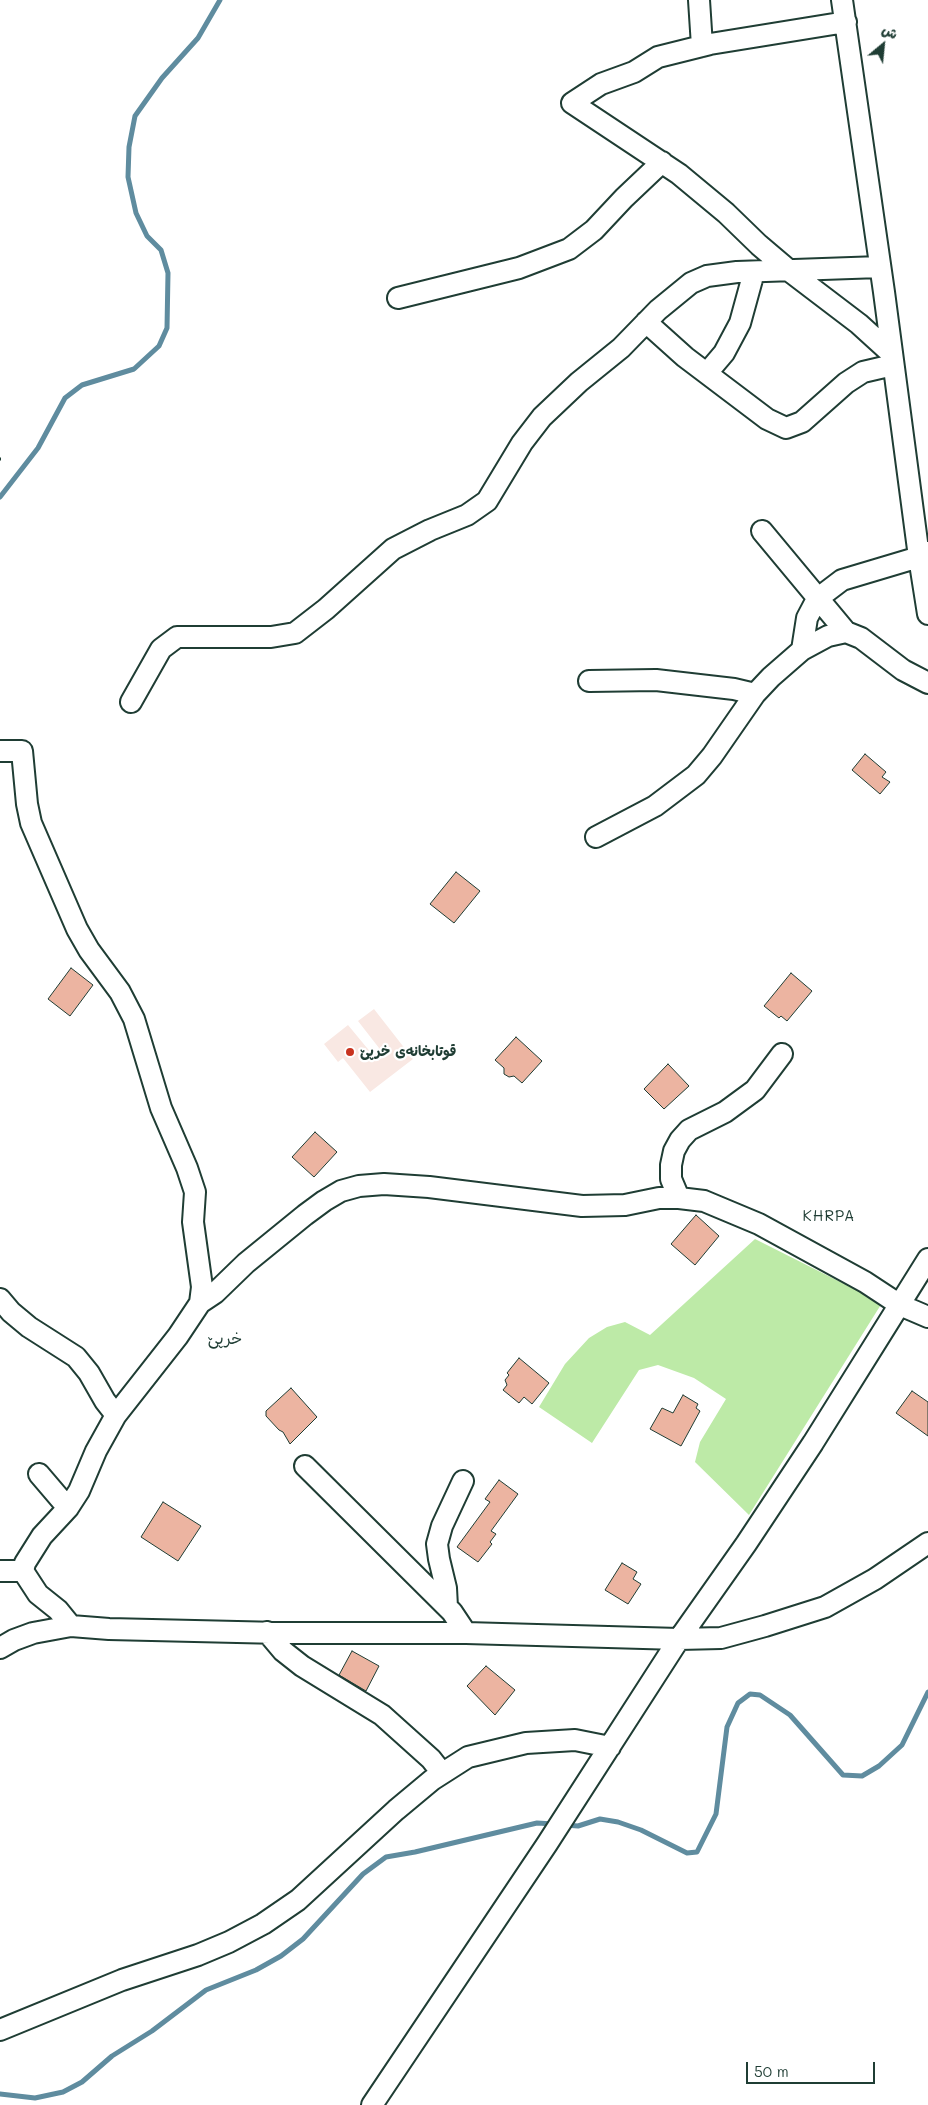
<!DOCTYPE html>
<meta charset="utf-8">
<style>
body{margin:0}
#map{position:relative;width:928px;height:2105px;overflow:hidden;background:#fff;font-family:Mali,"Playpen Sans Arabic",sans-serif}
canvas{display:block}
.north{position:absolute;left:858px;top:20px;width:50px;height:50px;-webkit-text-stroke:4px #fff;paint-order:stroke;rotate:28deg;font-size:14px;font-weight:700;line-height:20px;text-align:center;color:#1f3d34}
.north::after{content:'';display:block;margin:auto;width:18px;height:22px;background:#1f3d34;clip-path:polygon(50% 0,100% 100%,50% 72%,0 100%)}
.scale{position:absolute;left:746px;top:2062px;width:129px;height:22px;box-sizing:border-box;border:2px solid #1f3d34;border-top:0;padding-left:6px;font-size:15px;line-height:18px;white-space:nowrap;color:#1f3d34;-webkit-text-stroke:4px #fff;paint-order:stroke}
</style>
<div id="map">
<canvas width="928" height="2105"></canvas>
<div class="north">ش</div>
<div class="scale">50 m</div>
</div>
<script>
const ctx = document.querySelector('canvas').getContext('2d');
ctx.lineJoin = 'round';
function fill(path, color) { ctx.fillStyle = color; ctx.fill(path, 'evenodd'); }
const toPath = rows => new Path2D(rows.map(r => 'M' + r).join(''));
function stroke(path, color, width, dash) { ctx.strokeStyle = color; ctx.lineWidth = width; ctx.lineCap = dash ? 'butt' : 'round'; ctx.setLineDash(dash || []); ctx.stroke(path); }
function drawText(font, color, halo, rows, align = 'center') {
  ctx.font = font + ' Mali,"Playpen Sans Arabic",sans-serif'; ctx.lineWidth = 4.5; ctx.setLineDash([]); ctx.textBaseline = 'middle'; ctx.strokeStyle = halo; ctx.fillStyle = color; for (const [text, x, y, turn = 0] of rows) {
    ctx.save(); ctx.translate(x, y); ctx.rotate((+turn || 0) * Math.PI / 180); ctx.textAlign = isNaN(turn) ? turn : align; if (halo) ctx.strokeText(text, 0, 0); ctx.fillText(text, 0, 0); ctx.restore();
  }
}
fill(toPath([
 [374,1009,413,1059,370,1092,343,1058,338,1062,324,1044,348,1025,372,1054,379,1048,358,1021]
]), '#f9e8e3');
fill(toPath([
 [755,1239,882,1303,749,1515,695,1462,700,1442,726,1399,694,1378,658,1365,639,1370,592,1443,539,1407,565,1364,589,1338,607,1327,625,1322,650,1335]
]), '#bdeaa7');
stroke(toPath([
 [0,497,38,448,65,398,82,385,134,369,159,346,167,328,168,273,161,250,147,236,136,213,128,177,129,147,135,116,162,78,198,38,220,0],
 [565,1825,578,1826,600,1819,618,1822,641,1830,687,1853,697,1852,716,1814,727,1727,738,1703,750,1694,760,1695,790,1715,843,1775,862,1776,879,1766,902,1745,928,1692],
 [0,2094,35,2098,63,2092,82,2082,112,2056,152,2031,206,1990,256,1970,281,1956,303,1939,363,1874,386,1857,415,1852,537,1823,554,1824]
]), '#5f8c9f', 5);
const building = toPath([
 [865,754,886,772,882,777,890,782,880,794,852,770,865,754],
 [456,872,480,891,454,923,430,904,456,872],
 [71,968,93,985,70,1016,48,999,71,968],
 [791,973,812,991,787,1021,781,1016,779,1018,764,1006,791,973],
 [516,1037,542,1061,522,1083,514,1076,509,1077,504,1074,504,1068,495,1060,516,1037],
 [668,1064,689,1086,664,1109,644,1089,668,1064],
 [315,1132,337,1152,314,1177,292,1157,315,1132],
 [696,1215,719,1236,695,1265,671,1244,696,1215],
 [519,1358,549,1383,532,1404,524,1397,519,1403,503,1390,507,1385,505,1380,509,1375,507,1373,519,1358],
 [291,1388,317,1417,290,1444,283,1432,279,1430,266,1416,266,1411,291,1388],
 [912,1391,928,1402,928,1436,896,1413,912,1391],
 [683,1395,698,1404,696,1408,700,1411,681,1446,650,1429,662,1408,673,1413,683,1395],
 [499,1480,518,1494,491,1531,496,1534,490,1542,492,1544,478,1562,457,1547,490,1502,485,1499,499,1480],
 [163,1502,201,1526,178,1561,141,1537,163,1502],
 [622,1563,637,1572,633,1579,641,1584,628,1604,605,1590,622,1563],
 [352,1651,379,1666,366,1691,339,1675,352,1651],
 [486,1666,515,1690,495,1715,467,1686,486,1666]
]);
fill(building, '#ecb4a1');
stroke(building, '#1f3d34', 1);
const minor = toPath([
 [699,0,702,46],
 [842,0,884,292,919,557,928,614],
 [846,22,710,44,658,57,634,72,601,84,572,103,679,174,726,213,759,245,792,273,859,324,892,354],
 [398,298,519,268,569,249,594,230,624,198,662,162],
 [646,322,685,357,767,419,786,428,802,422,846,383,863,372,893,365],
 [707,373,724,353,740,323,754,272],
 [762,531,846,632],
 [802,650,807,618,817,599,842,580,919,557,928,552],
 [589,681,656,680,734,689,755,694],
 [131,702,161,649,177,637,271,637,295,633,326,609,393,549,430,530,467,515,487,501,522,443,542,417,579,382,621,348,658,310,691,283,707,276,737,272,880,267],
 [0,751,22,751,27,804,31,823,77,929,89,950,120,992,134,1019,161,1108,187,1168,195,1192,193,1222,202,1287,200,1303,178,1336,116,1415,96,1451,79,1491,68,1508,42,1536,25,1563,23,1571,38,1594,58,1610,71,1626],
 [596,837,655,806,696,775,712,756,755,694,771,677,802,650,828,636,846,632,861,638,903,670,928,683],
 [679,1198,671,1179,671,1165,674,1151,680,1140,689,1130,725,1112,755,1090,782,1054],
 [0,1299,11,1312,29,1327,76,1357,89,1373,105,1401,116,1415],
 [200,1303,215,1293,246,1263,305,1215,324,1201,341,1191,359,1186,384,1184,429,1187,582,1206,625,1205,659,1198,679,1198,704,1201,759,1224,865,1282,900,1305,928,1317],
 [305,1466,452,1612,466,1633],
 [39,1474,68,1508],
 [0,1571,23,1571],
 [447,1607,446,1588,439,1559,437,1544,442,1526,463,1481],
 [267,1632,283,1651,302,1666,382,1715,431,1759,442,1773],
 [0,1648,14,1640,33,1633,71,1626,109,1629,280,1633,466,1633,679,1639,721,1638,765,1626,825,1607,875,1579,928,1543],
 [0,2030,122,1980,198,1955,229,1942,263,1924,298,1900,396,1810,432,1780,468,1757,526,1743,575,1740,610,1747],
 [372,2105,547,1844,679,1639,746,1544,813,1443,928,1259]
]);
stroke(minor, '#1f3d34', 24);
stroke(toPath([
 [0,459,1,459]
]), '#1f3d34', 3, [4, 4]);
stroke(minor, '#fff', 20);
for (const [x, y, r, color] of [
 [350,1052,5,"#c8321e"]
]) { const dot = new Path2D(); dot.arc(x, y, r, 0, 2 * Math.PI); ctx.fillStyle = color; ctx.fill(dot); stroke(dot, '#fff', 2); }
drawText('bold 14px', '#1f3d34', '#fff', [
 ["قوتابخانەی خرپێ",360,1052]
], 'left');
ctx.letterSpacing = '1px';
drawText('15px', '#1f3d34', '#fff', [
 ["KHRPA",829,1216]
]);
ctx.letterSpacing = '0px';
drawText('16px', '#1f3d34', '#fff', [
 ["خرپێ",225,1339]
]);
</script>
